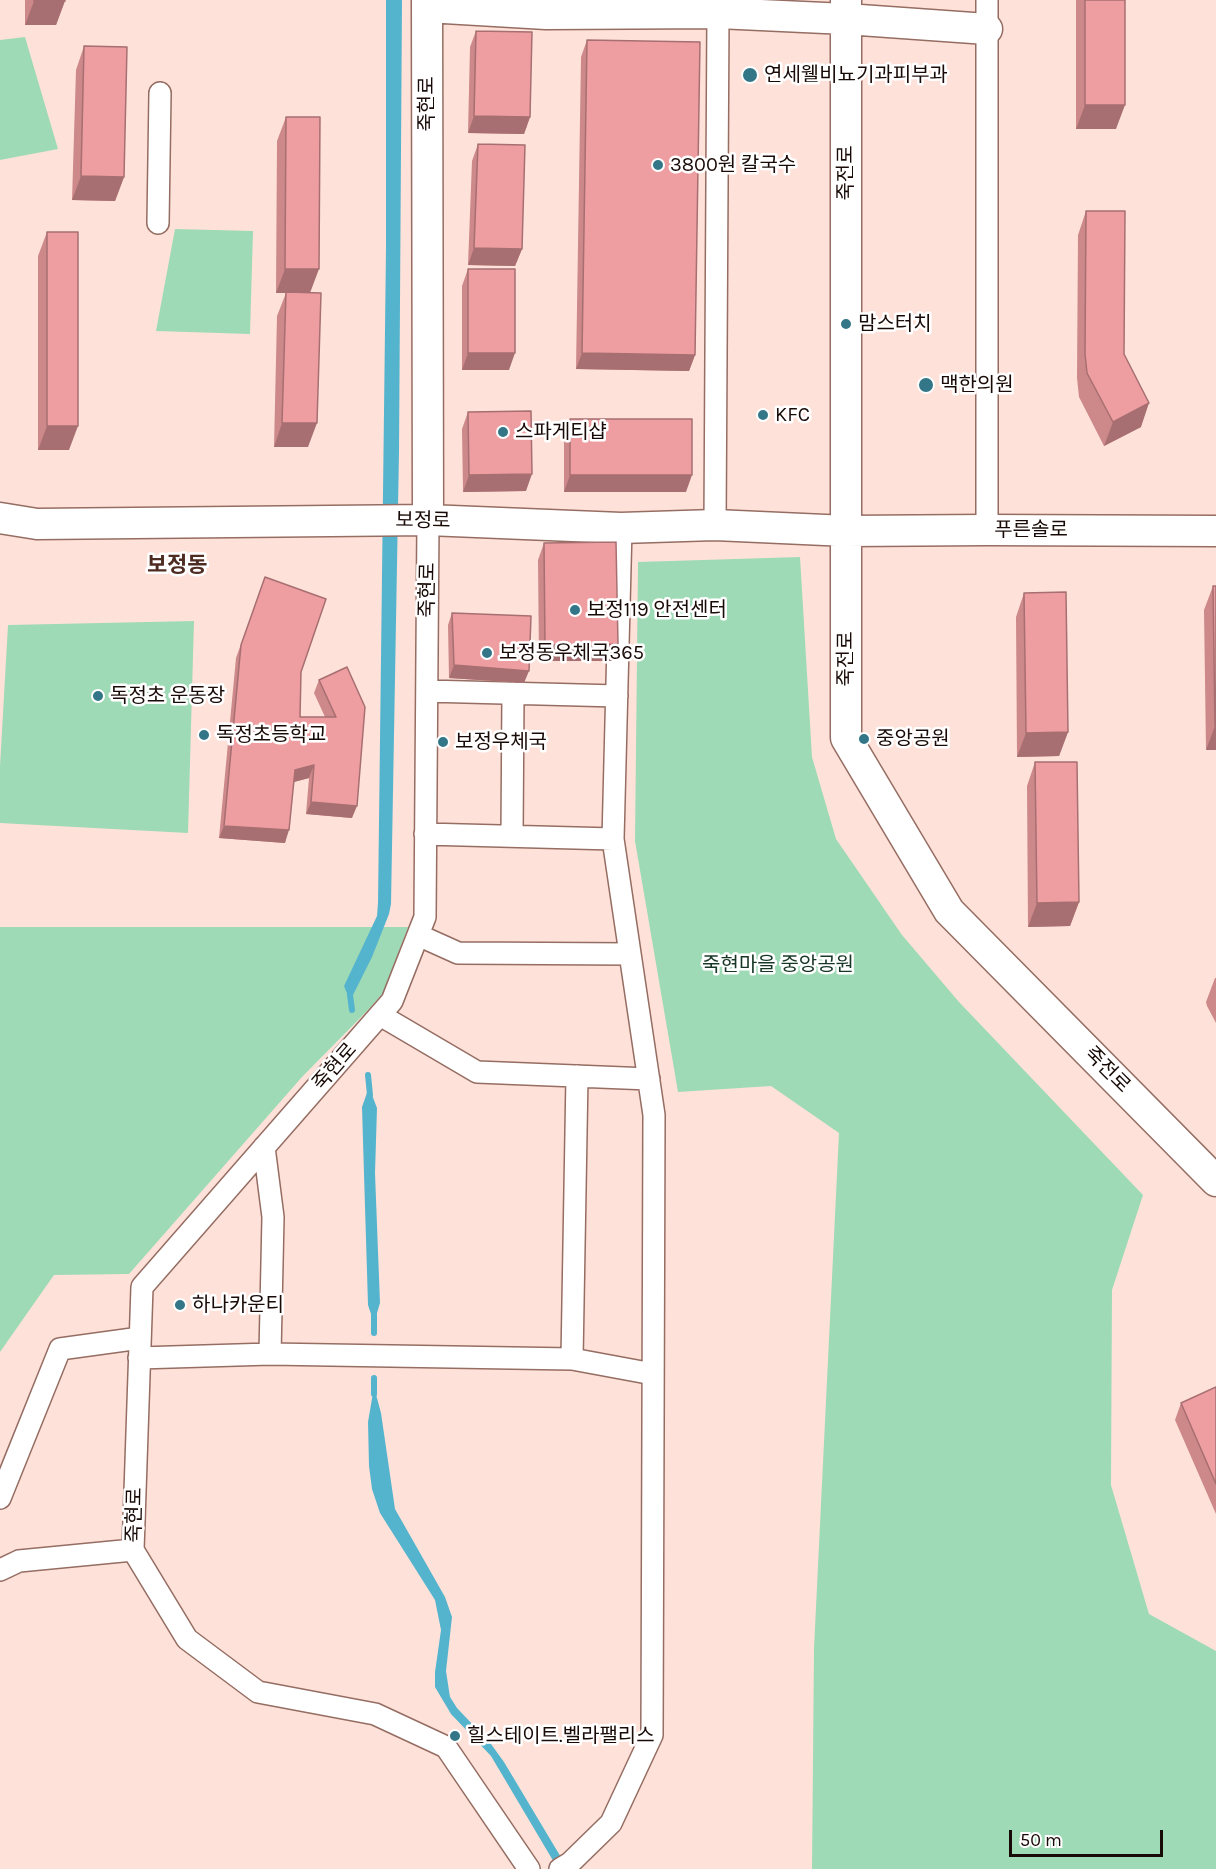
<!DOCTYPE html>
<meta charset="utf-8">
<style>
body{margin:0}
#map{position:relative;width:1216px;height:1869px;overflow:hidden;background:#fee2da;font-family:Karla,sans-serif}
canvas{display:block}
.scale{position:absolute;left:1009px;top:1830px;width:154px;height:27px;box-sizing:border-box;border:3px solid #180a06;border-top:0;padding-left:8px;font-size:18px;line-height:21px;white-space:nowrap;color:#180a06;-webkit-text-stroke:4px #fff;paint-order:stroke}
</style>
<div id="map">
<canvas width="1216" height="1869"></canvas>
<div class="scale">50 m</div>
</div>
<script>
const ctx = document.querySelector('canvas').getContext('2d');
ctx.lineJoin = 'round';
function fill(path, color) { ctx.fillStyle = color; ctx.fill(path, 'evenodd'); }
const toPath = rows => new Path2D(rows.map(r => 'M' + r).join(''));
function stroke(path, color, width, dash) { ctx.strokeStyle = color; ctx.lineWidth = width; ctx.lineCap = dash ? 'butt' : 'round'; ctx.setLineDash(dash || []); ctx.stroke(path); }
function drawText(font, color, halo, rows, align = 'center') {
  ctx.font = font + ' Karla,"Noto Sans KR",sans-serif'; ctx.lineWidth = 5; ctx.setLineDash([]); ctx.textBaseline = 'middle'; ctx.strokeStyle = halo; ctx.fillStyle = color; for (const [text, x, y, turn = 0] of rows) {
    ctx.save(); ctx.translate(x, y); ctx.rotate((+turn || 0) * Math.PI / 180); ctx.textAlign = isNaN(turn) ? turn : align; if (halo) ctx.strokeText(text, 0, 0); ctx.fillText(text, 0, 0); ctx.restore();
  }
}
fill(toPath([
 [25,37,58,149,0,160,0,40],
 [175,229,253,231,250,334,156,331],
 [800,557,812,757,836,839,902,935,959,1002,1143,1195,1112,1290,1111,1485,1149,1614,1216,1651,1216,1869,812,1869,814,1648,839,1133,771,1086,678,1092,635,841,638,562],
 [194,621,188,833,0,823,0,766,8,625],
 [0,927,408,927,383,993,368,1010,302,1077,129,1274,54,1275,0,1352]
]), '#9fdab6');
fill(toPath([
 [386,0,402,0,399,452,391,904,389,914,372,957,350,1001,344,986,377,916,378,903,386,247],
 [369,1087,377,1108,375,1173,380,1303,374,1323,368,1305,364,1174,362,1107],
 [374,1387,381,1413,395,1509,445,1597,452,1617,446,1671,450,1697,457,1708,491,1744,504,1762,568,1869,558,1869,491,1756,451,1714,435,1687,435,1672,441,1630,435,1600,380,1513,372,1489,369,1466,368,1422]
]), '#55b4cd');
stroke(toPath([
 [350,995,352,1010],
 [368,1075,370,1095],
 [374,1315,374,1333],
 [374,1378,374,1394]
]), '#55b4cd', 6);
const street = toPath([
 [987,0,987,530],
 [158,223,160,93],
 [428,520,425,917,392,1001,142,1287,133,1550,187,1639,258,1692,375,1714,446,1747,529,1869],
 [715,525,718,13],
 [427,691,617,696],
 [425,834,613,839],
 [512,836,513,693],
 [418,935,458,953,630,954],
 [380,1015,477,1072,649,1079],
 [264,1147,273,1217,270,1354],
 [139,1358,270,1354,572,1359,653,1374],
 [572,1359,577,1076],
 [0,1498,60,1349,140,1338],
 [0,1570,19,1561,133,1550],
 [560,1869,570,1863,611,1823,652,1735,654,1115,613,839,621,528]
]);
const secondary = toPath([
 [427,0,428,520],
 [846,0,846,738,949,911,1216,1181],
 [427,7,546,14,718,13,846,19,987,29],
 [0,518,37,524,428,520,621,528,715,525,847,531,987,530,1216,531]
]);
stroke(street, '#956d62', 24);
stroke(secondary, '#956d62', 33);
stroke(street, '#fff', 21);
stroke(secondary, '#fff', 30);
fill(toPath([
 [25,0,65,0,56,25,25,25],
 [1076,0,1125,0,1116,129,1076,129],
 [476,31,530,117,524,134,468,133,470,47],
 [587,40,695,355,689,371,576,369,581,57],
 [84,46,124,177,115,201,72,200,76,70],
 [286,117,310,292,308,447,274,447,277,316,286,293,276,293,277,141],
 [478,144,522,249,515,266,468,265,472,161],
 [1086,211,1124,354,1141,427,1104,446,1079,397,1077,378,1078,235],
 [47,232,69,450,38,450,38,256],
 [468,269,509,370,462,370,462,286],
 [468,412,526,491,463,492,462,429],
 [570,419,686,492,564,492,564,435],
 [544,543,612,661,539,661,538,560],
 [265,577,301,672,300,717,325,717,314,693,319,680,365,707,352,818,306,814,309,778,294,782,285,843,219,838,236,658],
 [1213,586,1216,586,1216,750,1206,750,1204,610],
 [1024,593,1068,732,1059,756,1017,757,1016,617],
 [452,613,524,683,449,678,448,625],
 [1035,762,1079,902,1070,926,1028,927,1027,786],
 [1215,978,1216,978,1216,1023,1207,1006,1206,1002],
 [1216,1387,1216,1514,1175,1420,1181,1403]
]), '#cd888a');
fill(toPath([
 [34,1,65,1,56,25,25,25],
 [1085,105,1125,105,1116,129,1076,129],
 [474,116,530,117,524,134,468,133],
 [81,176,124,177,115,201,72,200],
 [474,248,522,249,515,266,468,265],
 [285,269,319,269,310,293,276,293],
 [468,353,515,353,509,370,462,370],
 [582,353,695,355,689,371,576,369],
 [1149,403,1141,427,1104,446,1113,422],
 [282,423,317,423,308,447,274,447],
 [47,426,78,426,69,450,38,450],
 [532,474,526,491,463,492,469,475],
 [570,475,692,475,686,492,564,492],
 [618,644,612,661,539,661,545,645],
 [454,665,529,671,524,683,449,678],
 [1215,726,1216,726,1216,750,1206,750],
 [1068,732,1059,756,1017,757,1026,733],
 [314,765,309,778,290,783,295,770],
 [311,802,357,806,352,818,306,814],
 [224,826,289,830,285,843,219,838],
 [1079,902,1070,926,1028,927,1037,903]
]), '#a76f71');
const building = toPath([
 [34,0,65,0,65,1,34,1,34,0],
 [1085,0,1125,0,1125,105,1085,105,1085,0],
 [476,31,532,32,530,117,474,116,476,31],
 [587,40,700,42,695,355,582,353,587,40],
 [84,46,127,47,124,177,81,176,84,46],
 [286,117,320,117,319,269,285,269,286,117],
 [478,144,525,145,522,249,474,248,478,144],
 [1086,211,1125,211,1124,354,1149,403,1113,422,1087,373,1085,354,1086,211],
 [47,232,78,232,78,426,47,426,47,232],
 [468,269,515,269,515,353,468,353,468,269],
 [286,292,321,293,317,423,282,423,286,292],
 [531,411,532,474,469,475,468,412,531,411],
 [570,419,692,419,692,475,570,475,570,419],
 [616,542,618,644,545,645,544,543,616,542],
 [265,577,326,599,301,672,300,717,336,717,319,680,347,667,365,707,357,806,311,802,314,765,295,770,289,830,224,826,241,645,265,577],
 [1213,586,1216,586,1216,726,1215,726,1213,586],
 [1066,592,1068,732,1026,733,1024,593,1066,592],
 [452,613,531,616,529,671,454,665,452,613],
 [1035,762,1077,762,1079,902,1037,903,1035,762],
 [1216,1387,1216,1484,1181,1403,1216,1387]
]);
fill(building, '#ee9ea1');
stroke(building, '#a76f71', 1.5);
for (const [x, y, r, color] of [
 [750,75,8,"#337687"],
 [658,165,6,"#337687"],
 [846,324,6,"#337687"],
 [926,385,8,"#337687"],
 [763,415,6,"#337687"],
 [503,432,6,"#337687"],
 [575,610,6,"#337687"],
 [487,653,6,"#337687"],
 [98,696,6,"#337687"],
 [204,735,6,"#337687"],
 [864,739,6,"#337687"],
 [443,742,6,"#337687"],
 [180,1305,6,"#337687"],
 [455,1736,6,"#337687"]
]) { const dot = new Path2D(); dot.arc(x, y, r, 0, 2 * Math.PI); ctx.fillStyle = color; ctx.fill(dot); stroke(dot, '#fff', 2); }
drawText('20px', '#180a06', '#fff', [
 ["연세웰비뇨기과피부과",764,75],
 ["3800원 칼국수",670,165],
 ["맘스터치",858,324],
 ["맥한의원",940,385],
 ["KFC",775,415],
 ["스파게티샵",515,432],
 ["보정119 안전센터",587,610],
 ["보정동우체국365",499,653],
 ["독정초 운동장",110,696],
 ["독정초등학교",216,735],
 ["중앙공원",876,739],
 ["보정우체국",455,742],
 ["하나카운티",192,1305],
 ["힐스테이트.벨라팰리스",467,1736]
], 'left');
drawText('20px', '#180a06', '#fff', [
 ["죽현로",427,104,-90],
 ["죽전로",846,173,-90],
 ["보정로",423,521,1],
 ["푸른솔로",1031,530],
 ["죽현로",428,590,-89],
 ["죽전로",846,659,-90],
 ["죽현로",335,1067,-49],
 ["죽전로",1107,1070,45],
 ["죽현로",135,1515,-89]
]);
drawText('20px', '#173625', '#fff', [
 ["죽현마을 중앙공원",778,965]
]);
drawText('bold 22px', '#4e2c22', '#fff', [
 ["보정동",177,566]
]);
</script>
